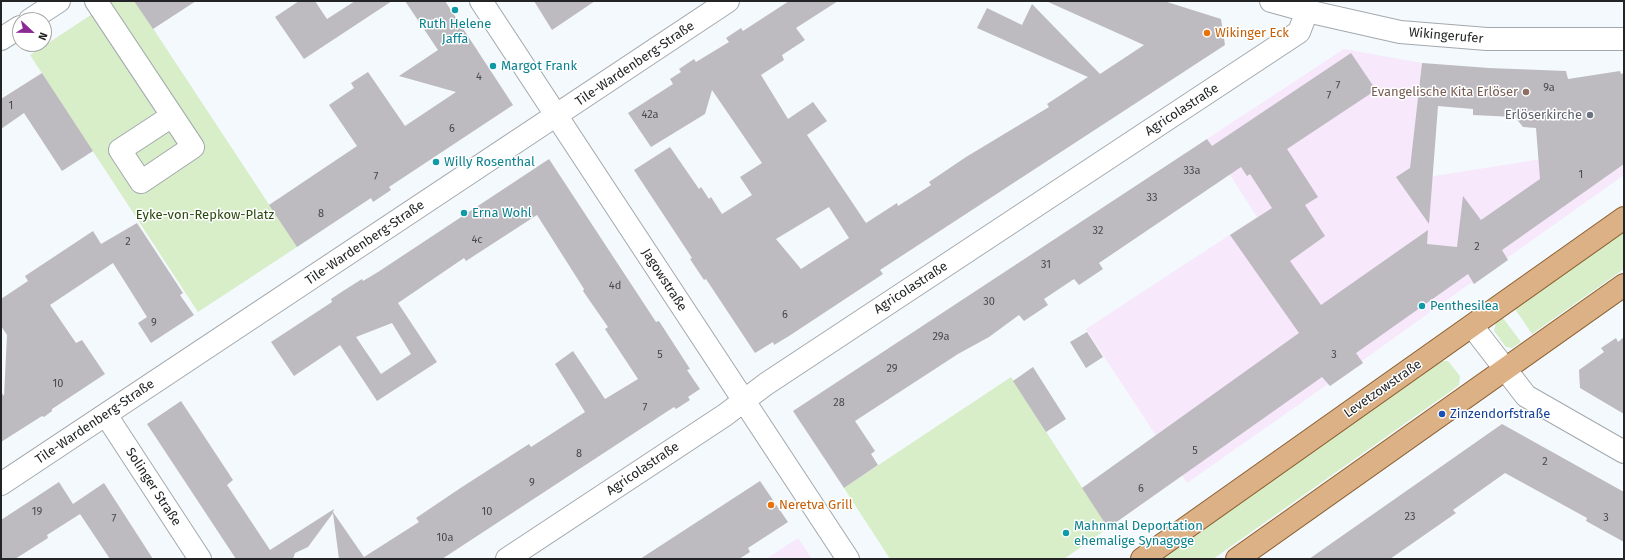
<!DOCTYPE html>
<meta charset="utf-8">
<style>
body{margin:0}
#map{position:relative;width:1625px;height:560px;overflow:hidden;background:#f3f9fd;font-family:"Fira Sans",sans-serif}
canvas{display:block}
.frame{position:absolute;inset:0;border:2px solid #222425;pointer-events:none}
.north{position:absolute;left:12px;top:12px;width:40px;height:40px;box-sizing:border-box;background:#fff;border:1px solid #a7a7a8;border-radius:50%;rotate:112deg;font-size:11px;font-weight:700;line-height:16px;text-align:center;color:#222425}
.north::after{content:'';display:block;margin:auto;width:14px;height:18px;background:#8c2a93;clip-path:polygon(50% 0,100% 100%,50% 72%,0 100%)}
</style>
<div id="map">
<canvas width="1625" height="560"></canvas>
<div class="frame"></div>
<div class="north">N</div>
</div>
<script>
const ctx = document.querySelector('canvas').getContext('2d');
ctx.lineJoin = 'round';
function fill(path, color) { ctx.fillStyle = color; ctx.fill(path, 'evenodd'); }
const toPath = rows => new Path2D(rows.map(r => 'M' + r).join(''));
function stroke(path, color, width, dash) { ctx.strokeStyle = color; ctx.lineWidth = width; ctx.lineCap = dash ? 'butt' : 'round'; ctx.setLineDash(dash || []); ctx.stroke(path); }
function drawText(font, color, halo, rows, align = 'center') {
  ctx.font = font + ' "Fira Sans",sans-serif'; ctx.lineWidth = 3; ctx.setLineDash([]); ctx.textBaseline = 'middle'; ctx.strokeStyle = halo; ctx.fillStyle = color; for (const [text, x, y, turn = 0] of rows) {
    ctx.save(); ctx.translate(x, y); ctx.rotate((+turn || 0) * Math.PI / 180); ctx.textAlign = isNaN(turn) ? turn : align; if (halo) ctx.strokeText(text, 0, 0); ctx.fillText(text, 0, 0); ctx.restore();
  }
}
fill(toPath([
 [1344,49,1422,63,1409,180,1624,146,1624,175,1507,258,1508,260,1474,284,1472,282,1362,361,1363,363,1330,386,1328,384,1187,483,1086,329,1257,217,1207,139],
 [798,538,812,559,766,559]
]), '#f7e8fb');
fill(toPath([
 [112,1,135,1,297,247,198,312,30,55],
 [1624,232,1624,269,1532,334,1515,309],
 [1503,318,1521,342,1512,348,1506,347,1494,331,1496,322],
 [1442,361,1448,361,1460,376,1459,385,1451,391,1213,559,1161,559],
 [1011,377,1108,528,1064,559,890,559,844,488]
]), '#d7eec9');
fill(toPath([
 [134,1,196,1,153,29],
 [299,1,315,1,327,19,355,1,392,1,304,59,275,17],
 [405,1,445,1,513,105,389,187,391,190,373,202,371,198,297,247,269,205,357,146,329,105,354,88,351,83,368,72,405,126,456,92,399,76,438,50],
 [534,1,595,1,552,30],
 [789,1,838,1,796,28,805,40,782,55,784,60,761,75,788,119,813,102,827,121,807,135,866,223,897,203,898,206,931,185,929,182,966,157,1049,107,1047,104,1088,77,977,28,987,8,1022,25,1032,4,1100,74,1144,45,1046,1,1164,1,1221,19,1225,45,880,270,883,274,789,336,774,345,773,342,755,353,706,279,704,280,690,259,692,258,634,170,670,147,699,189,701,187,709,199,711,197,722,214,752,195,740,177,762,163,712,90,705,114,651,147,628,113,673,84,670,79,681,72,679,69,694,59,696,62,729,42,726,38,741,28,743,31],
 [829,207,849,238,801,269,776,239],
 [1351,53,1376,90,1287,149,1318,197,1305,205,1325,236,1290,261,1321,305,1428,230,1427,244,1457,247,1463,196,1481,220,1540,179,1536,128,1523,127,1515,117,1473,115,1473,109,1438,106,1429,224,1396,177,1410,168,1422,63,1489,68,1566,71,1568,79,1620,71,1621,74,1624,73,1624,164,1502,250,1508,260,1474,284,1468,274,1356,353,1363,363,1330,386,1322,377,1108,528,1082,488,1299,333,1230,235,1272,208,1250,174,1247,176,1241,167,1099,263,1103,269,1079,285,1074,279,1044,299,1048,305,1024,321,1019,315,989,337,958,354,855,421,875,451,871,454,878,465,844,488,793,411,1207,139,1212,146],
 [42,73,93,151,62,171,24,113,1,129,1,99],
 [549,159,656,322,659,321,690,369,687,370,700,389,688,397,690,400,676,409,674,407,442,559,339,559,333,513,308,547,295,553,293,559,236,559,147,424,181,401,233,480,227,485,270,550,334,509,333,512,364,557,419,522,416,518,462,487,529,444,531,447,585,412,555,364,573,351,605,399,638,379,605,329,608,327,583,291,584,289,537,215,466,261,464,258,398,303,437,362,377,401,340,345,294,376,271,342,332,302,331,299,343,291,362,279,363,281,378,272],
 [392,323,411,354,381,374,356,337],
 [137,223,183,293,180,295,194,315,151,343,138,323,147,317,113,263,50,305,76,343,82,340,105,374,52,409,52,411,44,417,42,416,1,442,1,392,4,396,7,335,1,326,1,299,28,281,25,276,93,231,101,244],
 [1087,332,1103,357,1086,368,1070,342],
 [1624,337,1624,414,1580,388,1579,370,1604,352,1601,348,1616,338,1618,342],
 [1033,367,1066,419,1046,432,1013,381],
 [1502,424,1624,492,1624,542,1586,521,1587,518,1505,473,1453,510,1456,513,1390,559,1309,559],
 [760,481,788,522,748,548,750,552,739,559,640,559],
 [59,482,73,504,104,483,153,559,110,559,78,511,80,514,47,535,48,538,15,559,1,559,1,520]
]), '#bdbac0');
const minor = toPath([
 [96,1,193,147,141,182,120,150,172,116],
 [481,1,848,559],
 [1271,1,1307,11,1400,32,1487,39,1624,39],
 [30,20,59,1],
 [1,39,20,27],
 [1472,326,1526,396,1624,452],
 [106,415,200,559],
 [1,484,728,1],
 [507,559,725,415,766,384,1299,32,1307,11]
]);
const major = toPath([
 [1142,559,1624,218],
 [1237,559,1624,285]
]);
stroke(minor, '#a3a8ac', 24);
stroke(major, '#8b5e2e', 24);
stroke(minor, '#fff', 22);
stroke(major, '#dcb185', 22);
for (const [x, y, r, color] of [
 [455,10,4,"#0f9aa8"],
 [1207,33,4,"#e8710a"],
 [493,66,4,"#0f9aa8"],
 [1526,92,4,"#8d6e63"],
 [1590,115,4,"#6b7280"],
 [436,162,4,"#0f9aa8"],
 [464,213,4,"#0f9aa8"],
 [1422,306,4,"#0f9aa8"],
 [1442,414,4,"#1a4fb4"],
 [771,505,4,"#e8710a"],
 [1066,533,4,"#0f9aa8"]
]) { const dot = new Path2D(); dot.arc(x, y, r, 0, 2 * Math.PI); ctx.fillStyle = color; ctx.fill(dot); stroke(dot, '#fff', 1.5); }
drawText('11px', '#494a4c', null, [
 ["4",479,77],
 ["7",1338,86],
 ["9a",1549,88],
 ["7",1329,96],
 ["1",11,106],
 ["42a",650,115],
 ["6",452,129],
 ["33a",1192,171],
 ["1",1581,175],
 ["7",376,177],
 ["33",1152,198],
 ["8",321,214],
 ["32",1098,231],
 ["4c",477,240],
 ["2",128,242],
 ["2",1477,247],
 ["31",1046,265],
 ["4d",615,286],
 ["30",989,302],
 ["6",785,315],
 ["9",154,323],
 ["29a",941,337],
 ["5",660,355],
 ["3",1334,355],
 ["29",892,369],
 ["10",58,384],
 ["28",839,403],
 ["7",645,408],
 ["5",1195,451],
 ["8",579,454],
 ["2",1545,462],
 ["9",532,483],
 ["6",1141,489],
 ["19",37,512],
 ["10",487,512],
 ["23",1410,517],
 ["3",1606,518],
 ["7",114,519],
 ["10a",445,538]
]);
drawText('13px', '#0d838f', '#fff', [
 ["Ruth Helene",455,24,"center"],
 ["Jaffa",455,39,"center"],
 ["Margot Frank",501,66],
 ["Willy Rosenthal",444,162],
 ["Erna Wohl",472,213],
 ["Penthesilea",1430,306],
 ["Mahnmal Deportation",1074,526],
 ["ehemalige Synagoge",1074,541]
], 'left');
drawText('13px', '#c56008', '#fff', [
 ["Wikinger Eck",1215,33],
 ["Neretva Grill",779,505]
], 'left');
drawText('13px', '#222425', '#fff', [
 ["Wikingerufer",1446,36,5],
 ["Tile-Wardenberg-Straße",635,64,-34],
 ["Agricolastraße",1182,110,-33],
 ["Tile-Wardenberg-Straße",365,243,-34],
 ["Jagowstraße",664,280,57],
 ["Agricolastraße",911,288,-33],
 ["Levetzowstraße",1383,389,-35],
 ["Tile-Wardenberg-Straße",95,422,-34],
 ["Agricolastraße",643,469,-34],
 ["Solinger Straße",153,487,57]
]);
drawText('13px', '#785e54', '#fff', [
 ["Evangelische Kita Erlöser",1518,92]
], 'right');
drawText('13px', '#5b616d', '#fff', [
 ["Erlöserkirche",1582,115]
], 'right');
drawText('13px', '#29490d', '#fff', [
 ["Eyke-von-Repkow-Platz",205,215]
]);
drawText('13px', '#164399', '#fff', [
 ["Zinzendorfstraße",1450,414]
], 'left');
</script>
